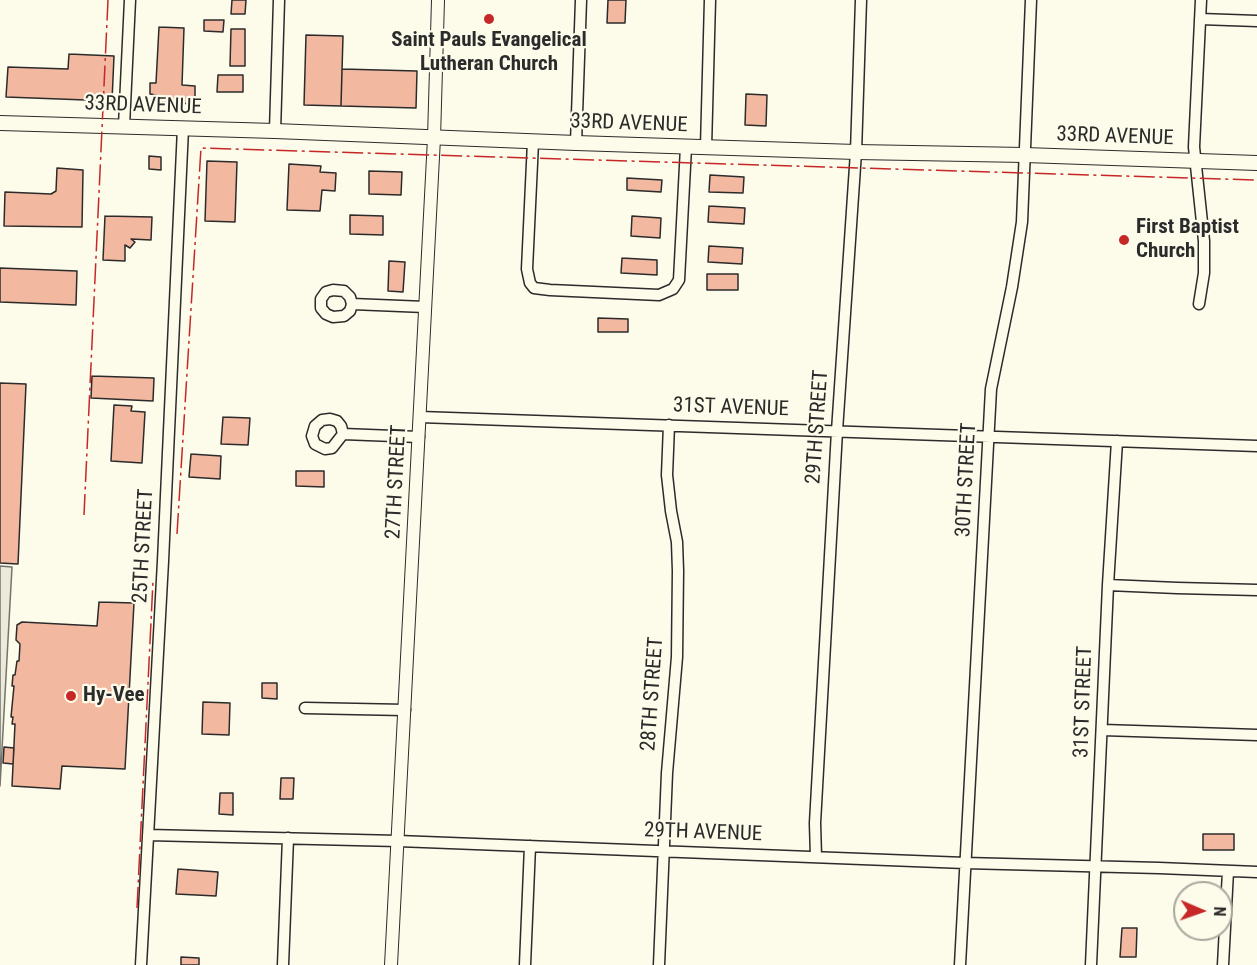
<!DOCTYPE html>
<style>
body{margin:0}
#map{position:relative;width:1257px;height:965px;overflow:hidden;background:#fdfbea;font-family:"Roboto Condensed",sans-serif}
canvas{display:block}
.north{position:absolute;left:1173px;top:881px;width:60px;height:60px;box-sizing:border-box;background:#fdfbea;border:2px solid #a9a89e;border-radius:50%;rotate:92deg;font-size:16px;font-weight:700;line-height:24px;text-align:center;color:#2b2b2b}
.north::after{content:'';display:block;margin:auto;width:21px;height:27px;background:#c62828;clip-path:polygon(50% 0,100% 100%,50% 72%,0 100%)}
</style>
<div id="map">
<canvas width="1257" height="965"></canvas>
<div class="north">N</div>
</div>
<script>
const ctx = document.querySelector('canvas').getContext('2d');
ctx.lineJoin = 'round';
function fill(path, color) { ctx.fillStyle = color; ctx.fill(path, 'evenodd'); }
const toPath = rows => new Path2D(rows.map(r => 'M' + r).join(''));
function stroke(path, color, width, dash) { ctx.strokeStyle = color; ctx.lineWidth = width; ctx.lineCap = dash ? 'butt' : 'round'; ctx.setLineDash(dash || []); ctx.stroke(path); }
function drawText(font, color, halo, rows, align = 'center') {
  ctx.font = font + ' "Roboto Condensed",sans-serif'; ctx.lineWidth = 4.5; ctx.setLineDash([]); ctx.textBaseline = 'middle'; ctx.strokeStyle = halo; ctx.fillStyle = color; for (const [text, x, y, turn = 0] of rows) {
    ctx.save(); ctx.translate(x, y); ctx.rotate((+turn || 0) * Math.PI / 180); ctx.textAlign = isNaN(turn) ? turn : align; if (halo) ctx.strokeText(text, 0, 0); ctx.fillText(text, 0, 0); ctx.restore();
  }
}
const parking = toPath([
 [0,566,12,567,0,786,0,566]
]);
fill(parking, '#eceadb');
stroke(parking, '#74746e', 1.5);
const building = toPath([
 [232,0,246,0,245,14,231,14,232,0],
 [608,0,626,0,625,23,607,23,608,0],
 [204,20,224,20,223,32,204,31,204,20],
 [159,27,184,28,182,85,195,86,195,104,156,102,156,95,150,94,150,83,156,83,159,27],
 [231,29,245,29,245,66,230,66,231,29],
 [306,35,343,36,341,106,304,105,306,35],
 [69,54,114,56,112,101,6,97,8,67,68,69,69,54],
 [342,69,417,71,416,108,341,106,342,69],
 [218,75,243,75,243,92,217,92,218,75],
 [746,94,767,95,766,126,745,125,746,94],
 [149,156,161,157,161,170,149,169,149,156],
 [207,161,237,162,235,222,205,221,207,161],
 [289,164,321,166,320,172,336,173,335,191,322,190,320,211,287,210,289,164],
 [57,168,83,170,82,227,4,226,5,192,51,194,56,191,57,168],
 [369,171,402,172,401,195,369,194,369,171],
 [710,175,744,177,743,193,709,192,710,175],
 [627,178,662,180,661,192,627,190,627,178],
 [709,206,745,208,744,224,708,222,709,206],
 [350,215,383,216,383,235,350,234,350,215],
 [105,216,152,217,151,240,131,239,135,242,130,248,125,245,125,261,103,260,105,216],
 [632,216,661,218,660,238,631,236,632,216],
 [709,246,743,248,742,264,708,262,709,246],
 [622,258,657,260,657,275,621,273,622,258],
 [389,261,405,262,403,292,388,291,389,261],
 [0,268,77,271,76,305,0,302,0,268],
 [707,274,738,274,738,290,707,290,707,274],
 [598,318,628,319,628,332,598,332,598,318],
 [92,376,154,378,153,401,91,398,92,376],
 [0,383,26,384,18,564,0,563,0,383],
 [114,405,132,406,131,411,145,412,142,463,111,461,114,405],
 [223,417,250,418,248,445,221,444,223,417],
 [191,454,221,456,220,479,189,477,191,454],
 [296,471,324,471,324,487,296,486,296,471],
 [99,602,134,603,125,769,62,766,60,789,12,786,15,724,12,724,13,717,11,717,14,686,12,686,13,675,15,675,17,661,19,661,20,644,16,640,17,625,22,622,97,626,99,602],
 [262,683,277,683,277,699,262,698,262,683],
 [203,702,230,703,229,735,202,734,203,702],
 [4,747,14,748,13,764,3,763,4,747],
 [281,778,294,778,293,799,280,799,281,778],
 [220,793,233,793,233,815,219,814,220,793],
 [1203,834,1234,834,1234,850,1203,850,1203,834],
 [178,869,218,872,216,896,176,894,178,869],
 [1122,928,1137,928,1136,957,1120,957,1122,928],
 [181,957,199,958,199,965,181,965,181,957]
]);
fill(building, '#f2b8a0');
stroke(building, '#2b2b2b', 1.5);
const minor = toPath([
 [1200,19,1257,21],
 [124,126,130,0],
 [275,131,279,0],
 [533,142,527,269,530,283,534,288,550,290,659,295,673,289,679,280,686,147],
 [576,143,581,0],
 [706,147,710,0],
 [333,290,344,291,350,297,352,304,350,311,344,316,333,317,326,314,321,308,321,299,326,292,333,290],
 [352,304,425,307],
 [1199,304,1204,273,1204,241,1194,147,1201,0],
 [420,417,1257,446],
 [330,419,337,421,341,426,343,434,332,448,325,449,315,444,312,436,315,426,322,420,330,419],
 [343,434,419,437],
 [1108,585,1177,588,1257,590],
 [305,708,405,710],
 [1103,730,1257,735],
 [148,835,398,841,965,863,1159,868,1257,872],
 [816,857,815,823,837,431,856,152,861,0],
 [141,965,163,561,183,128],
 [283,965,288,838],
 [525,965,530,846],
 [659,965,667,773,677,657,678,571,677,542,671,511,667,475,669,425],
 [960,965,991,389,1012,287,1022,222,1031,0],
 [1091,965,1108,585,1117,441],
 [1223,965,1228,871]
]);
const tertiary = toPath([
 [391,965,434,138,438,0]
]);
const secondary = toPath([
 [0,123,275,131,576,143,856,152,1025,155,1257,163]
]);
stroke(minor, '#2b2b2b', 13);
stroke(tertiary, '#2b2b2b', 14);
stroke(secondary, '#2b2b2b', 16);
stroke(minor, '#fdfbea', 10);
stroke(tertiary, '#fdfbea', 12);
stroke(secondary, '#fdfbea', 14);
stroke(toPath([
 [84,515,108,0],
 [177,534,201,148,1257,180],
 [137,908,153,581]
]), '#c62828', 1.5, [21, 4.5, 3, 4.5]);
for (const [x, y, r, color] of [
 [489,19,6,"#c62828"],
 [1124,240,6,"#c62828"],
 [71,696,6,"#c62828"]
]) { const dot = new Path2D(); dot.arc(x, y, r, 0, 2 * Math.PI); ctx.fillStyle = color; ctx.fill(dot); stroke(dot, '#fdfbea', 2); }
drawText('bold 21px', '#2b2b2b', '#fdfbea', [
 ["Saint Pauls Evangelical",489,41,"center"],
 ["Lutheran Church",489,65,"center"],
 ["First Baptist",1136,228],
 ["Church",1136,252],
 ["Hy-Vee",83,696]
], 'left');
drawText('21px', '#2b2b2b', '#fdfbea', [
 ["33RD AVENUE",143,106,2],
 ["33RD AVENUE",629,124,2],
 ["33RD AVENUE",1115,137,2],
 ["31ST AVENUE",731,408,2],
 ["29TH STREET",818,427,-86],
 ["30TH STREET",967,480,-87],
 ["27TH STREET",397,482,-87],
 ["25TH STREET",144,546,-87],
 ["28TH STREET",653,694,-86],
 ["31ST STREET",1084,702,-88],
 ["29TH AVENUE",703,833,2]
]);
</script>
